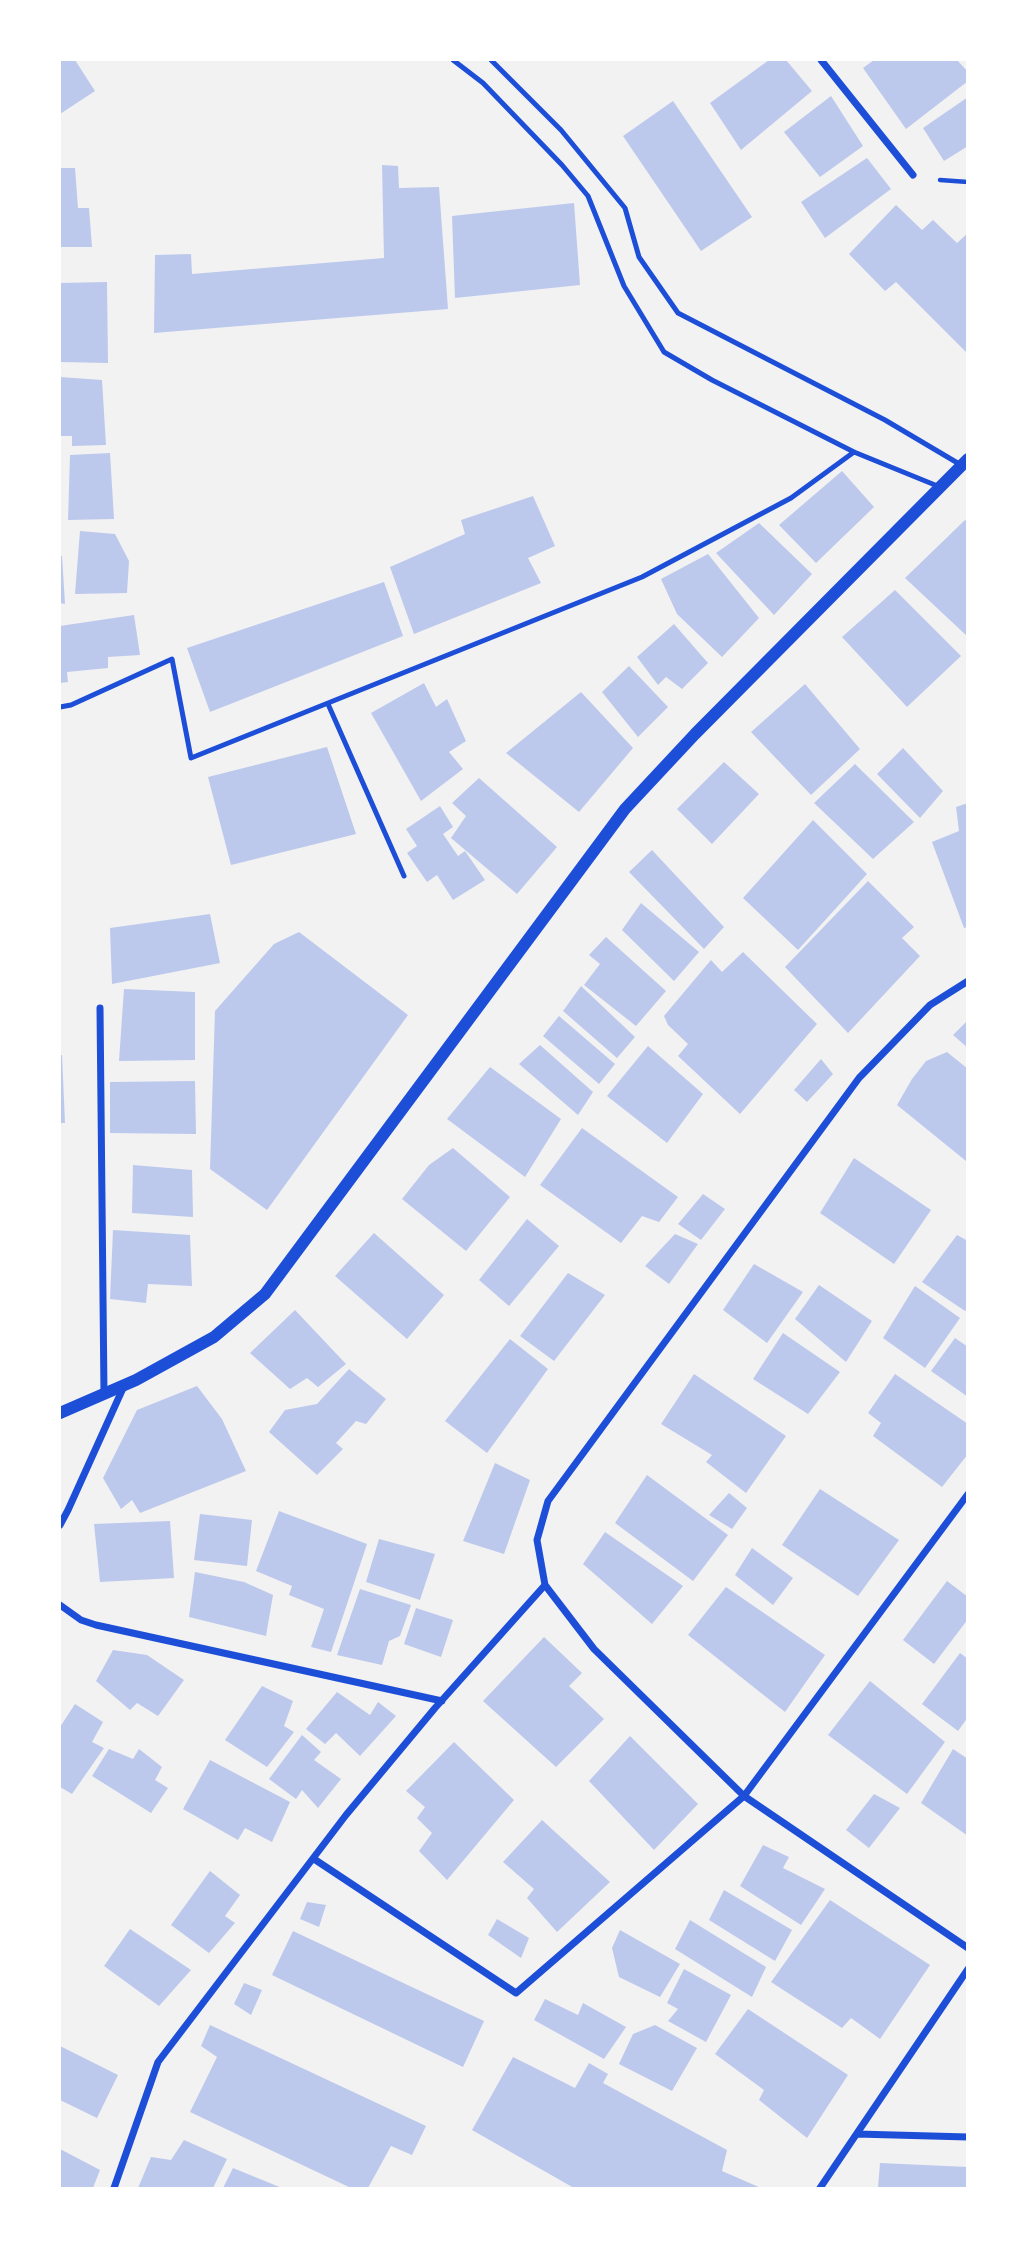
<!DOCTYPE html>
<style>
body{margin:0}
#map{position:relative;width:1027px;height:2248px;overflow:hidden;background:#f2f2f2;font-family:Karla,sans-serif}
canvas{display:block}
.frame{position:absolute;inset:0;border:61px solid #fff;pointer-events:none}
</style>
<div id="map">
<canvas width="1027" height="2248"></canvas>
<div class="frame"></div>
</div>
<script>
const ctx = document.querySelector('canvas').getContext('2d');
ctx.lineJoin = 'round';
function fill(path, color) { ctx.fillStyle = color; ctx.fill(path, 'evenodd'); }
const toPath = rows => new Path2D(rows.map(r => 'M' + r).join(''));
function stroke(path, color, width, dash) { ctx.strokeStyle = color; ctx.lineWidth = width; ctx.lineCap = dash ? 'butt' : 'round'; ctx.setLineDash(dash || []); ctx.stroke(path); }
fill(toPath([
 [60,60,75,60,95,91,60,114],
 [769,60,786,60,812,91,741,150,710,103],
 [874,60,957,60,968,72,968,81,906,129,863,68],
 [831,96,863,146,820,177,784,132],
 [968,97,968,146,944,161,923,128],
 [673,101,752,217,701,251,623,136],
 [867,158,891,189,825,238,801,202],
 [382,165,398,166,399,188,439,187,448,309,154,333,155,255,191,254,192,274,384,258],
 [60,168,75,168,78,208,89,208,92,247,60,247],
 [574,203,580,285,455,298,452,216],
 [896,205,922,230,933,220,957,243,968,233,968,354,896,282,885,291,849,254],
 [107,282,108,363,60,362,60,283],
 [60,377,102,380,106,445,72,446,72,436,60,436],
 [110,453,114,519,68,520,70,455],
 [842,471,874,507,816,563,779,525],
 [533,496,555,546,528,558,541,583,414,634,390,567,465,534,461,520],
 [965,520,968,522,968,637,905,578],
 [759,523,812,574,774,615,716,553],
 [80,531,115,534,129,561,127,593,75,594],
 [708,554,759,618,722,657,677,614,661,579],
 [60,556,62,556,65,604,60,603],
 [384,582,403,636,210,712,187,648],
 [895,590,961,656,907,707,842,637],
 [134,615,140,655,108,657,108,668,67,672,68,682,60,683,60,626],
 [674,624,708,663,682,689,666,677,658,685,637,657],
 [629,666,668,707,638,737,602,692],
 [424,683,436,707,447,699,466,741,449,752,463,769,421,801,371,713],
 [805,684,860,749,811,795,751,732],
 [581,692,633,748,579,812,506,753],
 [327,747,356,834,231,865,208,777],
 [903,748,943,791,920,818,877,774],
 [724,762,759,794,712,844,677,809],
 [855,764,914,822,873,859,814,803],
 [479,778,557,847,517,894,451,838,466,816,452,803],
 [968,803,968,927,964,928,932,842,959,831,956,807],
 [440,806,453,827,443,834,458,856,465,851,485,880,453,900,437,875,427,882,407,853,417,846,406,829],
 [813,820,867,874,798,950,743,898],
 [652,850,724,927,704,949,629,872],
 [868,881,914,927,902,938,920,956,848,1033,785,967],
 [641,903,699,952,674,981,622,930],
 [210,914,220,963,112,984,110,928],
 [299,932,408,1015,267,1210,210,1169,215,1011,274,944],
 [606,937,666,991,636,1026,584,985,600,964,589,955],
 [743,952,817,1024,740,1114,678,1056,688,1044,668,1025,664,1016,711,960,722,972],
 [581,986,635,1037,617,1058,563,1011],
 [124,989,195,992,195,1060,119,1061],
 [559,1016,615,1064,599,1084,543,1036],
 [968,1020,968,1048,953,1035],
 [540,1045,593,1092,578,1115,519,1064],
 [648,1046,703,1094,667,1143,607,1096],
 [947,1052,968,1069,968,1159,966,1161,897,1105,912,1079,926,1061],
 [60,1055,62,1055,65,1123,60,1123],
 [821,1059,833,1074,807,1102,794,1090],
 [490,1067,561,1119,525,1177,447,1119],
 [195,1081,196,1134,110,1133,110,1082],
 [582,1128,678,1197,659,1222,642,1216,621,1243,540,1185],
 [453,1148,510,1197,466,1251,402,1199,429,1165],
 [854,1158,931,1210,894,1264,820,1213],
 [133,1165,192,1170,193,1217,132,1213],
 [703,1194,725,1209,701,1240,678,1224],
 [527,1219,559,1246,509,1306,479,1280],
 [113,1230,190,1235,192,1286,148,1284,146,1303,110,1299],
 [374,1233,444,1295,407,1339,335,1276],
 [675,1234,698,1244,669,1284,645,1266],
 [957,1235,968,1241,968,1308,965,1311,922,1282],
 [754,1264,803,1292,767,1343,723,1310],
 [568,1273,605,1295,554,1361,520,1336],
 [819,1285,872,1321,846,1362,795,1319],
 [915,1286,960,1318,925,1368,883,1338],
 [295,1310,346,1364,318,1387,307,1378,290,1389,250,1353],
 [783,1333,840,1372,808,1414,753,1379],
 [955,1338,968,1347,968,1397,931,1371],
 [510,1339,548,1369,487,1453,445,1421],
 [349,1369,386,1399,366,1424,356,1421,336,1443,343,1449,317,1475,269,1432,285,1410,317,1404],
 [694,1374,786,1436,746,1493,706,1462,712,1455,661,1424],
 [895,1374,968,1424,968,1454,942,1487,873,1436,881,1423,868,1413],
 [197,1386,222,1419,246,1471,140,1513,132,1500,121,1509,103,1478,137,1410],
 [495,1463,530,1480,504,1554,463,1541],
 [647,1475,728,1535,693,1581,615,1523],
 [820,1489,899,1540,858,1596,782,1545],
 [729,1493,747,1508,732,1529,709,1515],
 [279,1511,367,1544,331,1652,311,1647,324,1609,289,1595,292,1586,256,1571],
 [200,1514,252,1520,247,1566,194,1560],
 [170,1521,174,1578,100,1582,94,1524],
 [605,1532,683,1586,652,1624,583,1564],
 [379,1539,435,1554,420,1600,366,1582],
 [752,1548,793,1578,773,1605,735,1575],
 [195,1572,244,1582,273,1595,266,1636,189,1617],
 [947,1581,968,1597,968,1619,934,1664,903,1640],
 [726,1587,825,1655,785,1712,688,1635],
 [360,1589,411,1605,400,1636,389,1641,382,1665,337,1655],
 [416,1608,453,1620,441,1657,404,1644],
 [544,1637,582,1673,569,1686,604,1719,556,1767,483,1701],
 [113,1650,147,1655,184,1680,158,1716,137,1703,130,1710,96,1681],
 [960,1653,968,1659,968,1717,958,1731,922,1704],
 [870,1681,945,1742,907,1794,828,1735],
 [262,1686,293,1701,284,1726,294,1732,267,1767,225,1740],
 [337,1692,370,1715,378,1702,396,1716,360,1756,336,1733,325,1744,306,1729],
 [75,1704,103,1722,92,1742,104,1748,72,1794,60,1787,60,1727],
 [302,1735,321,1752,314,1760,341,1779,318,1808,302,1790,296,1799,269,1779],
 [630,1736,698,1804,654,1850,589,1781],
 [454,1742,514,1800,447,1880,419,1851,432,1833,417,1818,425,1807,406,1791],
 [109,1749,133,1759,139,1749,162,1767,155,1780,168,1788,151,1813,92,1776],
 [953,1749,968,1759,968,1836,921,1803],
 [210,1760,290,1802,272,1842,245,1828,238,1840,183,1809],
 [874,1794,900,1808,869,1848,846,1830],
 [542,1820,610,1882,557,1932,527,1898,534,1889,503,1862],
 [763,1845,789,1857,783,1868,825,1889,801,1925,740,1886],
 [210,1871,240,1895,225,1916,235,1923,209,1953,171,1925],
 [724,1890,792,1930,775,1961,709,1920],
 [830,1900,930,1965,880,2039,851,2018,842,2028,771,1982],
 [307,1902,326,1905,319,1927,300,1919],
 [497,1919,529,1938,521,1958,488,1935],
 [690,1920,766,1967,752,1997,675,1949],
 [130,1929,191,1970,159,2006,104,1966],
 [620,1930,680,1964,660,1997,619,1977,612,1948],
 [293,1931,484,2021,463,2067,272,1975],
 [684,1969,731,1995,706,2042,668,2021,678,2009,667,2003],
 [244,1983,262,1990,251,2015,234,2004],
 [545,1999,578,2015,583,2003,626,2027,604,2059,534,2020],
 [748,2009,848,2075,807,2138,759,2100,764,2090,715,2054],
 [210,2025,426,2126,412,2155,391,2146,368,2188,351,2188,190,2112,217,2057,201,2046],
 [655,2025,697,2048,672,2091,619,2064,633,2034],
 [60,2046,118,2075,97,2118,60,2100],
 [513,2057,575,2088,589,2063,608,2074,603,2083,727,2150,722,2171,761,2188,574,2188,472,2130],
 [184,2140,227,2159,213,2188,138,2188,151,2157,171,2160],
 [60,2149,100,2170,93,2188,60,2188],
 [880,2163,968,2167,968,2188,878,2188],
 [233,2168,282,2188,223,2188]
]), '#bdc9ec');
stroke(toPath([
 [940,180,968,182]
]), '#1d4ed8', 4.5);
stroke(toPath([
 [453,60,483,83,562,165,588,196,624,286,664,352,712,380,854,452,940,487],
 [491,60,561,130,625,208,639,257,678,313,885,420,961,465],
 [328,704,404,876],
 [60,707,71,705,172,659,191,758,642,577,791,498,854,452]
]), '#1d4ed8', 5);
stroke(toPath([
 [821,60,913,175],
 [100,1008,104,1394],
 [60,1525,68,1510,124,1386],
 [545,1585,594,1649,744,1796,968,1948],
 [60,1605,81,1620,96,1625,442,1701],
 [314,1859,516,1993,744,1796,968,1494],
 [857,2134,968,2137],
 [114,2188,158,2062,346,1815,435,1708,545,1585,537,1540,548,1501,859,1078,930,1005,968,981],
 [820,2188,968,1969]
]), '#1d4ed8', 7);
stroke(toPath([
 [60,1413,136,1380,214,1337,265,1294,625,809,695,734,968,459]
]), '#1d4ed8', 12);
</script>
